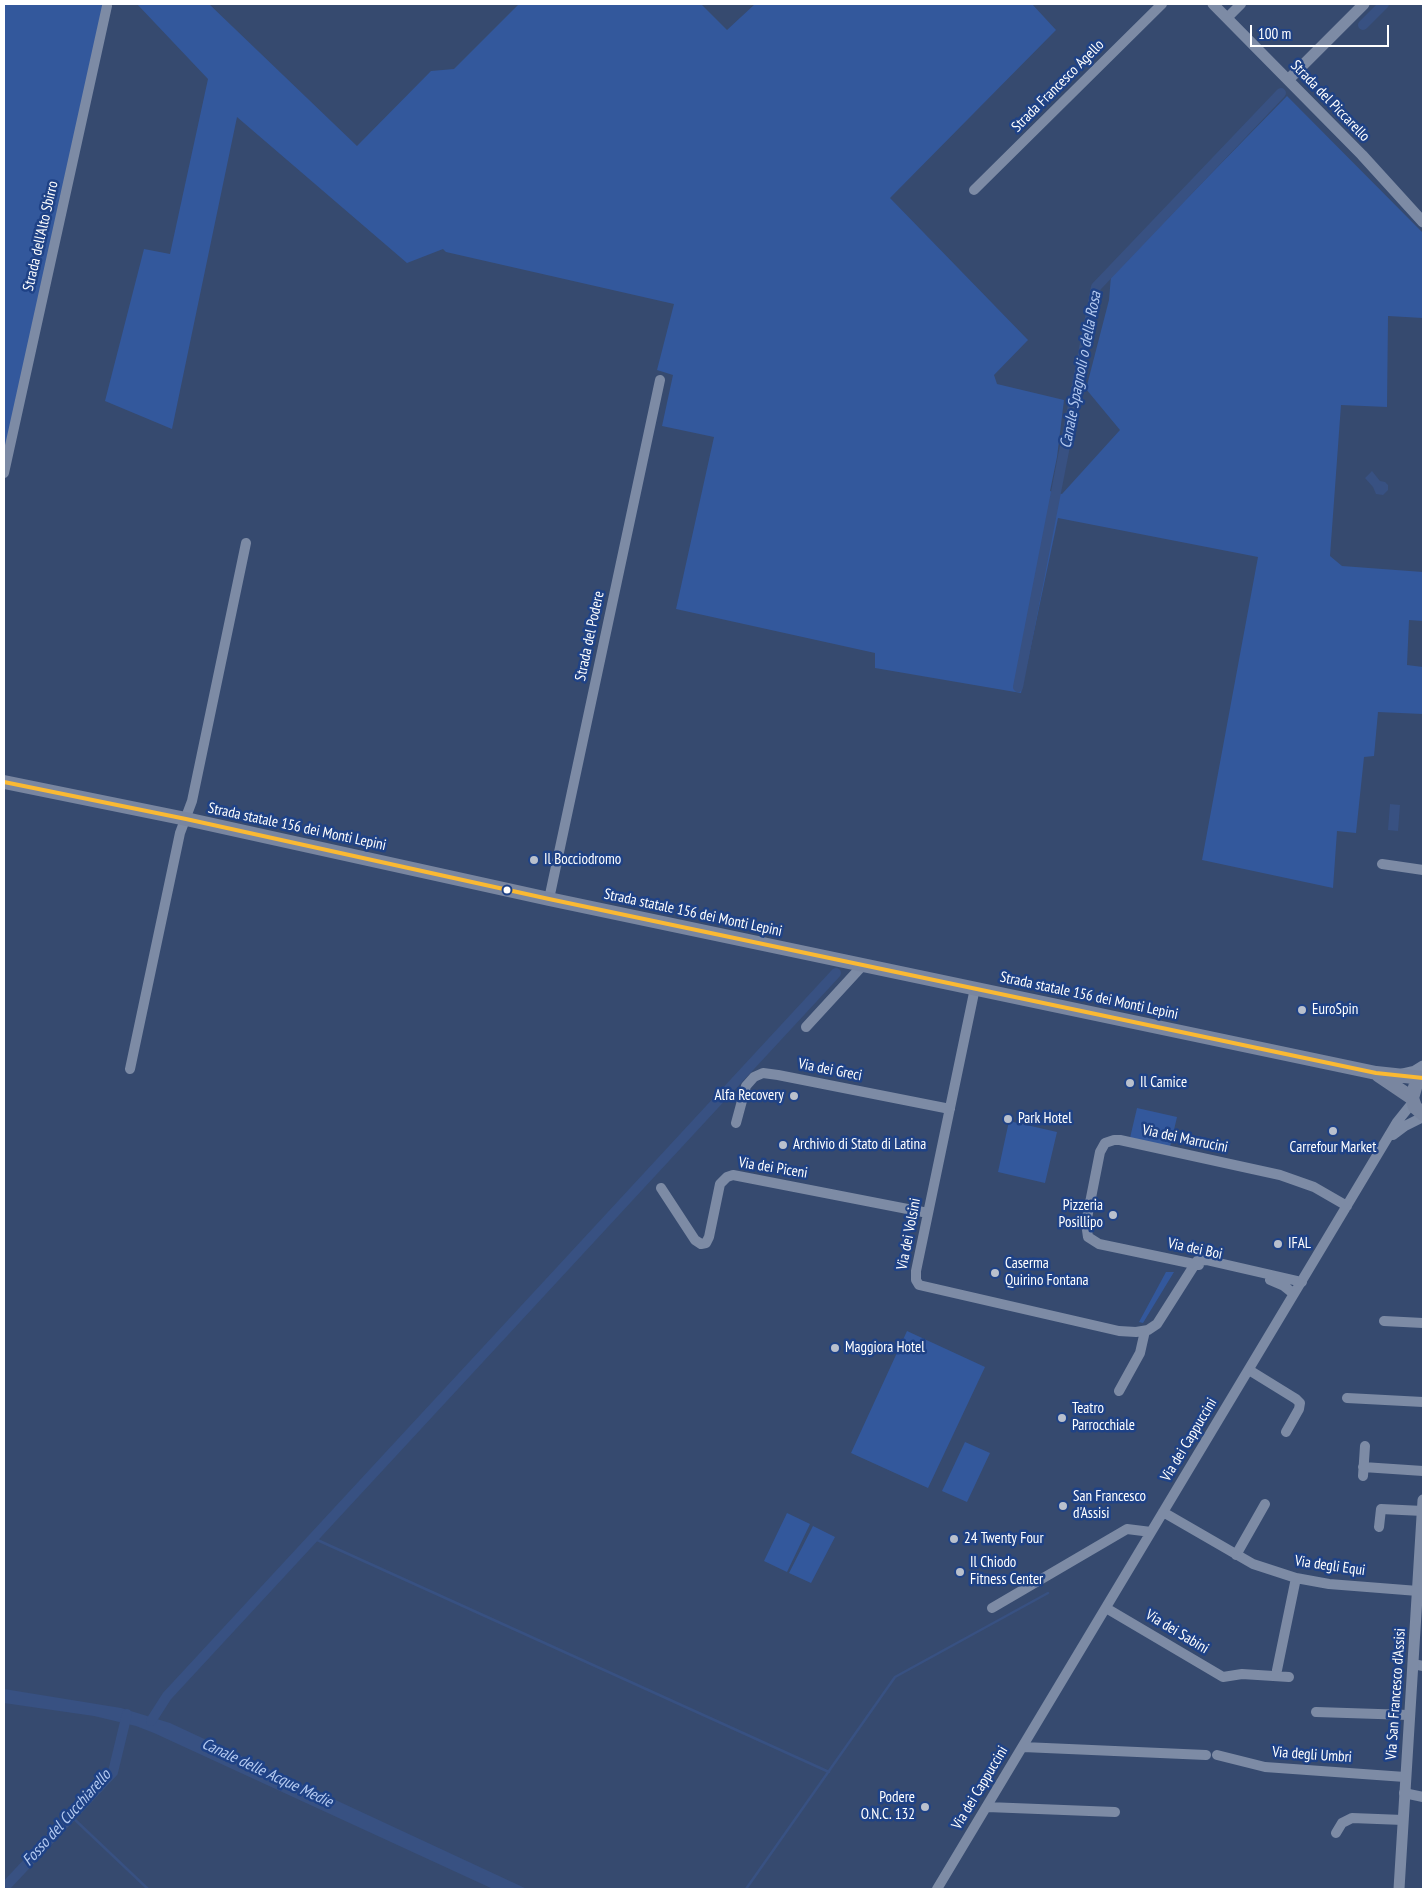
<!DOCTYPE html>
<style>
body{margin:0}
#map{position:relative;width:1427px;height:1893px;overflow:hidden;background:#364a6f;font-family:"PT Sans Narrow",sans-serif}
canvas{display:block}
.frame{position:absolute;inset:0;border:5px solid #fff;pointer-events:none}
.scale{position:absolute;left:1250px;top:25px;width:139px;height:22px;box-sizing:border-box;border:2px solid #fff;border-top:0;padding-left:6px;font-size:15px;line-height:18px;white-space:nowrap;color:#fff;-webkit-text-stroke:4px #1f4286;paint-order:stroke}
</style>
<div id="map">
<canvas width="1427" height="1893"></canvas>
<div class="frame"></div>
<div class="scale">100 m</div>
</div>
<script>
const ctx = document.querySelector('canvas').getContext('2d');
ctx.lineJoin = 'round';
function fill(path, color) { ctx.fillStyle = color; ctx.fill(path, 'evenodd'); }
const toPath = rows => new Path2D(rows.map(r => 'M' + r).join(''));
function stroke(path, color, width, dash) { ctx.strokeStyle = color; ctx.lineWidth = width; ctx.lineCap = dash ? 'butt' : 'round'; ctx.setLineDash(dash || []); ctx.stroke(path); }
function drawText(font, color, halo, rows, align = 'center') {
  ctx.font = font + ' "PT Sans Narrow",sans-serif'; ctx.lineWidth = 5; ctx.setLineDash([]); ctx.textBaseline = 'middle'; ctx.strokeStyle = halo; ctx.fillStyle = color; for (const [text, x, y, turn = 0] of rows) {
    ctx.save(); ctx.translate(x, y); ctx.rotate((+turn || 0) * Math.PI / 180); ctx.textAlign = isNaN(turn) ? turn : align; if (halo) ctx.strokeText(text, 0, 0); ctx.fillText(text, 0, 0); ctx.restore();
  }
}
fill(toPath([
 [4,4,106,4,4,454],
 [137,4,209,4,357,146,431,71,454,69,519,4,701,4,727,30,755,4,1032,4,1056,30,890,198,1028,340,994,375,997,384,1064,400,1057,457,1050,491,1062,494,1120,430,1086,389,1109,300,1111,276,1287,96,1423,233,1423,318,1388,316,1387,407,1341,405,1330,556,1342,566,1423,572,1423,621,1409,620,1407,665,1423,667,1423,714,1378,712,1374,756,1364,757,1356,833,1337,831,1333,888,1202,860,1258,557,1058,518,1021,693,875,668,875,653,676,609,714,437,662,426,673,375,657,370,674,304,446,252,443,249,407,263,237,117,172,429,105,401,144,249,170,254,208,79],
 [1137,1108,1177,1117,1170,1147,1130,1138],
 [1009,1121,1057,1132,1045,1183,998,1172],
 [1166,1272,1174,1272,1143,1323,1139,1322],
 [907,1331,985,1367,928,1488,851,1453],
 [965,1442,990,1453,967,1502,942,1491],
 [787,1513,810,1524,787,1572,764,1561],
 [813,1526,835,1537,811,1583,789,1573]
]), '#33589c');
fill(toPath([
 [1372,471,1380,481,1385,482,1388,485,1388,490,1383,495,1376,494,1373,487,1365,478],
 [1390,804,1400,805,1398,831,1388,830],
 [4,1689,121,1708,170,1723,527,1889,493,1889,154,1733,136,1726,94,1716,4,1703]
]), '#385182');
stroke(toPath([
 [313,1538,829,1772],
 [71,1816,148,1889],
 [746,1889,895,1677,1048,1593]
]), '#385182', 2.5);
stroke(toPath([
 [1363,25,1384,4],
 [1018,687,1096,287,1281,93],
 [151,1721,167,1696,836,973],
 [4,1888,113,1772,127,1714]
]), '#385182', 10);
stroke(toPath([
 [1227,18,1241,4],
 [974,190,1162,4],
 [4,473,107,6],
 [1382,864,1423,870],
 [549,899,660,380],
 [975,988,916,1271,916,1280,919,1285,1119,1331,1136,1332,1148,1330,1157,1324,1197,1261,1206,1260,1302,1282],
 [806,1027,863,965],
 [130,1069,180,833,192,801,246,543],
 [736,1123,746,1086,754,1077,763,1073,778,1075,950,1109],
 [1393,1135,1405,1126,1423,1117],
 [661,1188,695,1240,701,1244,706,1243,709,1237,720,1184,727,1177,733,1175,928,1213],
 [1199,1265,1099,1244,1088,1237,1086,1223,1100,1152,1105,1143,1114,1140,1120,1140,1280,1175,1314,1187,1347,1206],
 [1270,1280,1284,1286,1294,1294],
 [1384,1321,1423,1323],
 [1249,1370,1296,1399,1300,1403,1299,1409,1286,1432],
 [1119,1391,1140,1353,1145,1331],
 [1347,1398,1423,1402],
 [1363,1467,1423,1471],
 [1363,1476,1365,1446],
 [1163,1512,1253,1564,1296,1578,1329,1584,1418,1591],
 [1379,1527,1381,1509,1423,1511],
 [1236,1555,1265,1504],
 [992,1608,1127,1529,1151,1532],
 [1106,1608,1223,1677,1242,1674,1289,1677],
 [1413,1664,1423,1666],
 [1277,1670,1296,1578],
 [1316,1712,1409,1715],
 [1023,1747,1206,1755],
 [1217,1755,1265,1767,1405,1777],
 [1404,1793,1423,1797],
 [987,1807,1115,1812],
 [1336,1833,1342,1823,1352,1818,1403,1820],
 [937,1889,1397,1122,1413,1102]
]), '#7d8ba5', 10);
stroke(toPath([
 [1213,4,1362,155,1423,222],
 [1289,79,1364,4],
 [1402,1074,1415,1071,1423,1066],
 [1399,1889,1423,1500]
]), '#7d8ba5', 11);
stroke(toPath([
 [4,782,186,819,549,899,1376,1073,1423,1078],
 [1378,1075,1412,1098],
 [1423,1079,1416,1084,1412,1098,1415,1107,1423,1114]
]), '#7986a0', 14);
stroke(toPath([
 [4,782,186,819,549,899,1376,1073,1423,1078]
]), '#fab933', 4);
for (const [x, y, r, color] of [
 [534,860,5,"#b9c0cd"],
 [507,890,4.5,"#fff"],
 [1302,1010,5,"#b9c0cd"],
 [1130,1083,5,"#b9c0cd"],
 [794,1096,5,"#b9c0cd"],
 [1008,1119,5,"#b9c0cd"],
 [1333,1131,5,"#b9c0cd"],
 [783,1145,5,"#b9c0cd"],
 [1113,1215,5,"#b9c0cd"],
 [1278,1244,5,"#b9c0cd"],
 [995,1273,5,"#b9c0cd"],
 [835,1348,5,"#b9c0cd"],
 [1062,1418,5,"#b9c0cd"],
 [1063,1506,5,"#b9c0cd"],
 [954,1539,5,"#b9c0cd"],
 [960,1572,5,"#b9c0cd"],
 [925,1807,5,"#b9c0cd"]
]) { const dot = new Path2D(); dot.arc(x, y, r, 0, 2 * Math.PI); ctx.fillStyle = color; ctx.fill(dot); stroke(dot, '#1f4286', 2); }
drawText('15px', '#fff', '#1f4286', [
 ["Strada Francesco Agello",1058,86,-45],
 ["Strada del Piccarello",1330,101,46],
 ["Strada dell'Alto Sbirro",41,236,-77],
 ["Strada del Podere",590,636,-78],
 ["Strada statale 156 dei Monti Lepini",297,827,12],
 ["Strada statale 156 dei Monti Lepini",693,913,12],
 ["Strada statale 156 dei Monti Lepini",1089,996,12],
 ["Via dei Greci",830,1070,11],
 ["Via dei Marrucini",1185,1139,12],
 ["Via dei Piceni",773,1168,9],
 ["Via dei Volsini",909,1234,-79],
 ["Via dei Boi",1195,1249,12],
 ["Via dei Cappuccini",1189,1440,-59],
 ["Via degli Equi",1330,1566,8],
 ["Via dei Sabini",1177,1632,31],
 ["Via San Francesco d'Assisi",1396,1694,-86],
 ["Via degli Umbri",1312,1755,4],
 ["Via dei Cappuccini",980,1788,-59]
]);
drawText('15px', '#fff', '#1f4286', [
 ["Il Bocciodromo",544,860],
 ["EuroSpin",1312,1010],
 ["Il Camice",1140,1083],
 ["Alfa Recovery",784,1096,"right"],
 ["Park Hotel",1018,1119],
 ["Archivio di Stato di Latina",793,1145],
 ["Carrefour Market",1333,1148,"center"],
 ["Pizzeria",1103,1206,"right"],
 ["Posillipo",1103,1223,"right"],
 ["IFAL",1288,1244],
 ["Caserma",1005,1264],
 ["Quirino Fontana",1005,1281],
 ["Maggiora Hotel",845,1348],
 ["Teatro",1072,1409],
 ["Parrocchiale",1072,1426],
 ["San Francesco",1073,1497],
 ["d'Assisi",1073,1514],
 ["24 Twenty Four",964,1539],
 ["Il Chiodo",970,1563],
 ["Fitness Center",970,1580],
 ["Podere",915,1798,"right"],
 ["O.N.C. 132",915,1815,"right"]
], 'left');
drawText('italic 16px', '#b4caf1', '#1f4286', [
 ["Canale Spagnoli o della Rosa",1081,370,-79],
 ["Canale delle Acque Medie",267,1773,25],
 ["Fosso del Cucchiarello",67,1818,-48]
]);
</script>
